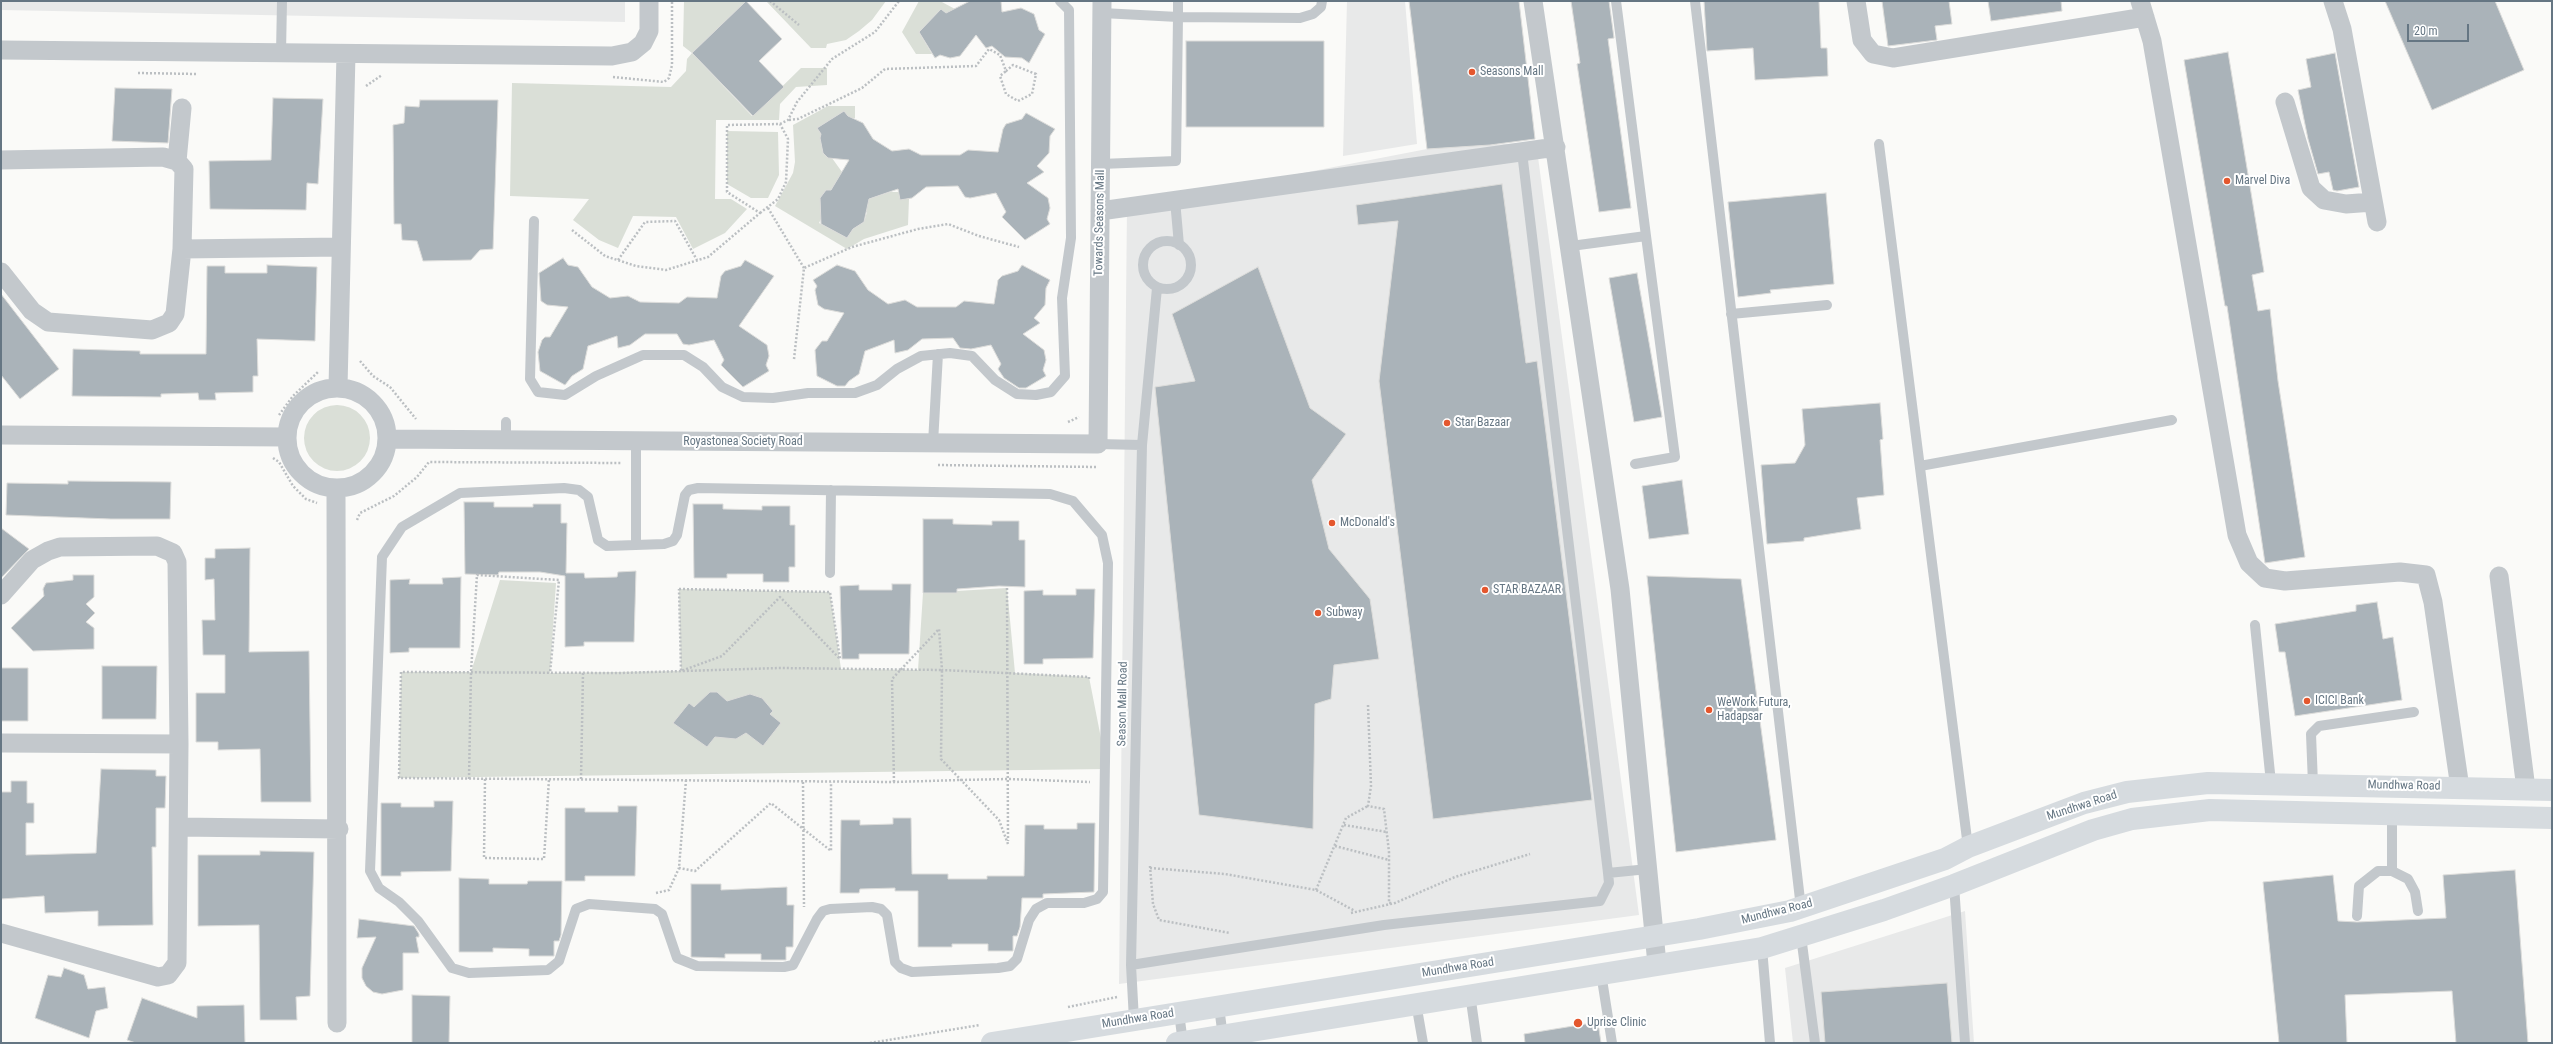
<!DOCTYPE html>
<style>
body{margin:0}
#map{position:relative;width:2553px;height:1044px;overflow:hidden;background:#fafaf8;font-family:"Roboto Condensed",sans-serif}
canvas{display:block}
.frame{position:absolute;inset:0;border:2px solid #657683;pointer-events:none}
.scale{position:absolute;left:2407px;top:24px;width:62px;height:18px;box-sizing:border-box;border:2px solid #657683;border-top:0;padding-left:5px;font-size:12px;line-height:14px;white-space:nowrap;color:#657683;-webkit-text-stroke:3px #fff;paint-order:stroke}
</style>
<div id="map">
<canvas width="2553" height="1044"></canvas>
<div class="frame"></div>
<div class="scale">20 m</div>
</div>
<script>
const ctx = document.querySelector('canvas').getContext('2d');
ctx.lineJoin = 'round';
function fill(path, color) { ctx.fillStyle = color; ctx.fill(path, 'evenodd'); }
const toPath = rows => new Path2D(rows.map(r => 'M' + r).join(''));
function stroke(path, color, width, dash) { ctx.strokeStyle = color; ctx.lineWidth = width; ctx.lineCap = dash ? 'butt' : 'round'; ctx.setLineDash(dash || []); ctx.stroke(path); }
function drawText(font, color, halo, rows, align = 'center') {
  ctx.font = font + ' "Roboto Condensed",sans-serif'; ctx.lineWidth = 4; ctx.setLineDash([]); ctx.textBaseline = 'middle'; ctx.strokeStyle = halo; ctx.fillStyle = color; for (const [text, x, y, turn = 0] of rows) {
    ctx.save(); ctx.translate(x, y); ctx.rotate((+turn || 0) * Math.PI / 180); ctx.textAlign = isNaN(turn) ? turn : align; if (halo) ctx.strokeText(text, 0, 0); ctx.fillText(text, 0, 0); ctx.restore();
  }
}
fill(toPath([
 [1,1,625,1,625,22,1,10],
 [1347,1,1405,1,1417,144,1343,156],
 [1536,142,1639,915,1119,984,1127,207,1427,149],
 [1965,911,1974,1043,1793,1043,1785,968]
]), '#e8e9e9');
fill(toPath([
 [684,1,746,1,692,53,752,116,801,68,827,68,827,85,796,87,780,104,779,120,716,120,715,199,731,199,747,209,725,233,693,249,676,217,633,216,618,248,599,240,573,220,589,199,510,196,512,83,671,87,686,71,687,59,692,53,683,46],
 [766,1,886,1,872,20,859,31,846,40,827,44,826,48,811,48],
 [919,1,940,1,955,9,946,13,941,9,919,32,932,54,916,54,902,32],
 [828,106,855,106,855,118,849,118,844,111,817,128,821,134,820,138,823,153,832,158,842,172,831,190,826,190,820,198,820,211,823,215,819,223,847,238,853,229,864,222,867,212,863,209,869,199,890,192,899,192,900,199,909,199,908,225,864,239,847,249,775,206,793,173,795,162,793,125],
 [727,131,778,132,779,175,768,198,751,198,727,184],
 '304 438a33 33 0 1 1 66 0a33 33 0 1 1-66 0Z',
 [500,580,556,583,550,673,681,671,679,589,830,592,841,669,918,670,923,593,1007,588,1015,673,1089,677,1107,769,399,778,401,672,471,672]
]), '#dadfd7');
const building = toPath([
 [746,1,782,39,759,61,784,87,753,116,692,53,746,1],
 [970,1,1001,1,1002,12,1021,8,1034,14,1039,30,1045,34,1029,63,1022,58,1005,57,992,46,986,48,976,35,960,56,950,58,940,55,935,58,919,32,941,9,946,13,970,1],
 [1409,1,1519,1,1535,139,1490,145,1427,149,1409,1],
 [1571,1,1609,1,1614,38,1608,39,1631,208,1599,212,1577,64,1580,63,1571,1],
 [1704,1,1819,1,1821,48,1827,48,1828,76,1755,80,1753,48,1707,51,1704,1],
 [1882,1,1949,1,1952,24,1935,26,1937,40,1888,46,1882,1],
 [1988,1,2061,1,2062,11,1991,21,1988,1],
 [2385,1,2495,1,2524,70,2432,110,2385,1],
 [1186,41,1324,41,1324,127,1186,127,1186,41],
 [2228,52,2264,272,2252,275,2258,311,2270,309,2278,381,2305,557,2265,563,2227,306,2225,306,2184,60,2228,52],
 [2335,53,2359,187,2337,191,2333,190,2329,172,2318,174,2308,139,2298,90,2311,87,2306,59,2335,53],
 [115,88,172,89,168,143,112,141,115,88],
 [273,98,323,99,318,184,307,183,306,210,210,209,209,161,271,160,273,98],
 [420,100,498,100,493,249,480,250,471,260,423,261,417,241,402,240,401,224,394,224,393,125,404,123,405,106,419,107,420,100],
 [844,111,848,116,863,123,873,139,892,151,909,149,921,155,960,155,968,150,998,152,1003,129,1006,124,1022,119,1026,113,1055,129,1050,136,1049,153,1037,166,1044,172,1027,183,1048,198,1050,208,1047,219,1050,224,1025,240,1002,217,1006,212,996,193,970,198,965,197,958,186,926,187,912,198,900,200,898,189,869,199,864,222,853,229,847,238,821,224,820,198,826,190,831,190,849,160,828,158,823,153,820,138,821,134,817,128,844,111],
 [1502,184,1526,363,1537,361,1592,800,1433,819,1379,381,1398,221,1358,225,1356,205,1502,184],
 [1826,193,1834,284,1770,290,1771,293,1738,297,1728,202,1826,193],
 [563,258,568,265,578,267,592,287,610,298,628,296,640,302,679,303,687,297,717,298,721,276,725,271,741,266,745,260,774,276,739,326,767,345,769,356,766,365,769,371,743,387,721,365,724,360,714,340,689,345,683,344,677,334,645,334,630,345,618,348,617,336,588,346,583,369,572,376,565,385,540,371,538,352,542,340,545,337,550,337,568,307,547,305,541,301,539,273,563,258],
 [267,265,317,267,315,341,257,339,258,376,253,376,253,392,215,393,216,400,199,400,198,393,161,394,161,397,72,396,73,349,140,351,140,354,206,354,207,266,225,266,225,273,267,273,267,265],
 [837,265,855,271,868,290,888,304,905,300,917,307,956,307,964,301,994,304,998,280,1002,276,1018,271,1022,265,1050,280,1046,288,1045,305,1034,318,1040,323,1023,334,1044,350,1046,360,1043,370,1046,376,1026,388,1019,388,1004,378,998,369,1001,364,991,345,971,349,960,348,953,338,922,339,908,350,895,353,894,340,865,351,859,374,849,381,845,386,837,386,817,376,815,350,822,341,827,341,844,313,824,309,818,305,815,290,817,286,813,280,837,265],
 [1258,267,1310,408,1346,434,1312,480,1329,549,1370,599,1379,659,1334,665,1331,699,1315,704,1313,829,1199,815,1155,387,1195,381,1172,314,1258,267],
 [1637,273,1662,417,1634,422,1609,278,1637,273],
 [1,294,59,369,20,399,1,375,1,294],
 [1880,403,1883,439,1880,440,1884,495,1857,498,1861,529,1804,538,1804,541,1767,544,1761,465,1795,463,1805,445,1802,409,1880,403],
 [1682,480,1689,534,1649,539,1642,486,1682,480],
 [68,481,171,482,170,519,111,519,6,515,7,483,68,484,68,481],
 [464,502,494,502,494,507,533,507,533,504,561,504,561,523,567,523,566,573,584,573,585,578,617,577,618,572,636,571,634,642,584,642,584,646,565,647,565,576,540,572,499,572,498,575,465,574,464,502],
 [693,504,723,504,723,509,762,510,762,506,790,506,790,525,795,525,795,567,789,567,789,582,763,582,763,574,727,574,727,578,694,578,693,504],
 [923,519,953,519,953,524,992,525,992,521,1019,521,1019,540,1025,540,1025,587,999,586,957,589,957,593,923,593,923,519],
 [1,528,29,549,1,578,1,528],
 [250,548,249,652,309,651,311,802,261,802,260,749,218,750,218,742,196,742,196,693,225,693,225,655,203,655,202,620,215,620,214,579,205,580,205,558,215,558,215,549,250,548],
 [73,575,94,575,94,597,86,604,95,613,86,622,94,628,94,649,33,651,11,628,44,596,43,589,46,583,73,580,73,575],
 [1647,576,1741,579,1776,840,1676,852,1647,576],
 [461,577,460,648,409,648,409,652,390,653,390,580,410,579,409,584,443,584,442,578,461,577],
 [892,584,911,584,909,654,859,654,859,659,842,659,840,586,859,585,859,590,892,590,892,584],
 [1076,589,1095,589,1093,658,1043,659,1043,664,1024,664,1024,591,1043,590,1043,595,1076,595,1076,589],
 [2377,602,2383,639,2393,637,2402,700,2295,716,2285,652,2279,652,2275,624,2356,611,2356,605,2377,602],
 [102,666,157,666,156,719,102,719,102,666],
 [1,668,28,668,28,721,1,721,1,668],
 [710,692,717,692,727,701,750,694,762,698,773,711,770,714,781,723,763,746,746,733,736,739,715,737,707,747,673,723,689,703,694,707,710,692],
 [101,769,156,770,156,776,166,776,165,808,156,808,156,847,152,847,153,925,98,926,98,911,45,913,44,896,1,899,1,792,11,792,11,781,27,781,27,803,34,803,34,823,26,823,26,855,96,853,101,769],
 [434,801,453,801,451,871,401,872,401,876,381,876,381,803,401,803,401,807,434,807,434,801],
 [618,806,637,806,635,876,585,876,585,881,565,881,565,808,585,808,585,812,618,812,618,806],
 [893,818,911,818,912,874,948,874,948,879,987,879,987,876,1024,876,1025,825,1044,825,1044,829,1077,829,1077,823,1095,823,1094,892,1043,894,1043,898,1022,898,1020,927,1017,936,1013,936,1013,951,988,951,988,944,952,944,952,947,918,947,918,891,895,891,895,888,860,889,859,893,840,893,841,820,860,820,860,825,893,824,893,818],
 [260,851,314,852,310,996,296,997,297,1020,260,1020,259,925,198,926,198,855,260,855,260,851],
 [2515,870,2528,1043,2456,1043,2452,991,2345,995,2347,1043,2279,1043,2263,882,2333,875,2338,921,2357,922,2446,918,2443,875,2515,870],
 [459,878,489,879,489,884,527,884,528,881,562,881,561,935,559,941,554,941,554,956,529,956,529,949,493,948,493,952,459,952,459,878],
 [691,884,721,884,721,890,787,887,787,905,794,905,793,947,786,947,786,960,761,960,761,954,725,954,725,958,691,957,691,884],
 [359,919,414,926,419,934,419,937,416,937,419,953,403,953,403,990,382,994,373,992,366,986,362,978,362,968,376,937,357,938,359,919],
 [64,968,84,975,88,989,105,987,108,1008,96,1011,89,1038,35,1018,48,975,61,977,64,968],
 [1947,983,1952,1043,1825,1043,1821,992,1947,983],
 [412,995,450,996,449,1043,412,1043,412,995],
 [142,998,197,1018,197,1006,244,1005,245,1043,136,1043,127,1040,142,998],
 [1598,1022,1601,1043,1525,1043,1524,1034,1598,1022]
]);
fill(building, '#aab3b9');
stroke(building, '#dcdcda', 1);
stroke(toPath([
 [770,1,799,25],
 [138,73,197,74],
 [613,77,664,82,669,78,672,65,672,1],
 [366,86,382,75],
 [789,120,798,119,862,88,885,69,976,66,989,49,1000,55,1006,71,1013,65,1036,74,1032,94,1018,101,1006,94,1000,76,1006,71],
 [768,208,804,268],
 [760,213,778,199,786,182,788,139,780,124],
 [572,230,605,256,636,266,666,270,708,257,760,213,727,192,727,125,780,124,788,120,797,102,832,59,875,32,899,1],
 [618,260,645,222,675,221,697,260],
 [794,359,804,268,852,247,918,229,948,224,979,236,1019,247],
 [360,361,373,376,390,387,416,419],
 [279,415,293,396,318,372],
 [1068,422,1079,417],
 [273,458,279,462,293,486,306,499,317,503],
 [938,465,1096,467],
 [357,520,360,513,394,496,417,477,429,462,621,463],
 [1007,588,1008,841],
 [679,589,830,592,840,659,780,597,722,656,681,671,679,589],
 [1368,705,1371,786,1368,806,1384,809,1389,852,1389,903,1392,903],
 [469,779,471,672,477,575,559,580,550,673],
 [485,779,484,858,544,859,549,779],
 [581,779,583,673],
 [686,780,679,868,695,871,771,803,831,851,831,782],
 [803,782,804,907],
 [894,782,892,679,939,629,942,670,1089,677,1089,679],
 [1344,825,1387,832],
 [1008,844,999,820,961,780,941,759,942,670,780,668,620,673,401,672,399,778,894,782,961,780,1008,779,1090,782],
 [1335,846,1389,860],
 [1150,866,1153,904,1159,920,1230,933],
 [1150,868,1225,874,1316,890,1355,911],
 [1316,890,1346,818,1368,806],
 [656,893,669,890,679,868],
 [1351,913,1395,903,1455,877,1530,854],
 [1068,1007,1117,997],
 [870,1043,980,1025]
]), '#bbbfc2', 2.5, [2, 2]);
stroke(toPath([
 [1695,1,1801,908],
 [1102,13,1178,17,1178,1],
 [281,53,282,1],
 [1879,144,1968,847],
 [1522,152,1608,873],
 [1101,164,1176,161,1178,17,1300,18,1313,14,1321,7,1322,1],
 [1175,200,1179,245],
 [534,221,530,379,538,392,565,395,596,376,643,355,684,355,703,367,722,387,743,397,773,398,808,393,855,393,877,385,897,369,921,356,950,353,972,356,995,380,1017,394,1036,395,1051,392,1065,376,1062,298,1071,238,1069,10,1060,1],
 '1143 265a24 24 0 1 1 48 0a24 24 0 1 1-48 0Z',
 [1571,246,1646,236,1616,1],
 [1731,314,1827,305],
 [506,439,506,422],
 [636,441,636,545],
 [933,443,938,354],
 [1098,444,1142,445],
 [1635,464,1675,457,1646,236],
 [1920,466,2172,420],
 [564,488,579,490,588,497,598,540,607,546,664,544,673,541,677,535,685,495,689,490,698,488,1050,494,1073,501,1102,535,1108,563,1103,892,1097,899,1084,903,1047,903,1036,909,1029,920,1017,959,1010,966,998,968,912,972,901,968,895,962,887,915,881,909,872,907,830,909,823,911,817,919,793,965,784,967,697,966,677,958,662,914,655,909,589,904,576,909,559,961,548,970,469,973,452,968,418,921,399,902,379,888,370,871,382,557,402,527,460,493,564,488],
 [830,573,831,490],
 [2255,625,2271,783],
 [2313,784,2311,734,2319,726,2414,712],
 [2392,814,2392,871,2408,879,2415,892,2418,911],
 [1954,885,1965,1043],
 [2357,916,2359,886,2378,871,2392,871],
 [1801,936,1815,1043],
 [1762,948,1770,1043],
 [1131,965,1384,925,1600,901,1609,883,1608,873,1648,869],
 [1601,973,1612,1043],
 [1470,994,1477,1043],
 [1416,1003,1423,1043],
 [1219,1007,1223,1037],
 [1179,1013,1183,1043],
 [1134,1020,1131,965,1142,445,1157,288]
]), '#c3c8cc', 10);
stroke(toPath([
 [1533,1,1620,589,1657,964],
 [1856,1,1862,40,1873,54,1893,58,2145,17],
 [2140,1,2152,41,2237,535,2249,563,2265,578,2285,581,2400,572,2426,575,2433,602,2460,788],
 [2333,1,2342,29,2377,222],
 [1,50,612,56,632,52,643,43,649,31,649,1],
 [2285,102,2311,188,2324,200,2346,204,2373,202],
 [1,160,163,157,177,161,184,169,182,249,175,314,169,323,152,330,48,322,32,311,1,272],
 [177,161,182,108],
 [1100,211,1556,147],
 [182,249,341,247],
 [338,387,346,54],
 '287 438a50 50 0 1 1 100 0a50 50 0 1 1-100 0Z',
 [1,435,285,437],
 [388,439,1098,444,1102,1],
 [336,488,337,1023],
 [2499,576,2526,789],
 [1,595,32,560,48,551,60,547,157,546,173,553,177,562,179,744,177,963,168,975,158,977,1,933],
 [1,743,179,744],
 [179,827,339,829]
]), '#c3c8cc', 19);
stroke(toPath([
 [992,1043,1699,929,1790,911,1945,859,1968,847,2084,803,2127,792,2208,783,2552,790],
 [1177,1043,1762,948,1884,910,1954,885,2093,830,2132,819,2210,810,2552,818]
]), '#d6dbdf', 22);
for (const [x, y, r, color] of [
 [1472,72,4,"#e4572e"],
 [2227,181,4,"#e4572e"],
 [1447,423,4,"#e4572e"],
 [1332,523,4,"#e4572e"],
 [1485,590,4,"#e4572e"],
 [1318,613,4,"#e4572e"],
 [2307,701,4,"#e4572e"],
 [1709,710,4,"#e4572e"],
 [1578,1023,5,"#e4572e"]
]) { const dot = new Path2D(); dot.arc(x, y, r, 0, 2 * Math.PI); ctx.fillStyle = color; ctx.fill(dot); stroke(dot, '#fff', 1.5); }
drawText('12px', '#657683', '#fff', [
 ["Seasons Mall",1480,72],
 ["Marvel Diva",2235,181],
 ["Star Bazaar",1455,423],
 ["McDonald's",1340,523],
 ["STAR BAZAAR",1493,590],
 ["Subway",1326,613],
 ["ICICI Bank",2315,701],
 ["WeWork Futura,",1717,703],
 ["Hadapsar",1717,717],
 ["Uprise Clinic",1587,1023]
], 'left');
drawText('12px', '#657683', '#fff', [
 ["Towards Seasons Mall",1100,223,-89],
 ["Royastonea Society Road",743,442],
 ["Season Mall Road",1123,704,-89],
 ["Mundhwa Road",2404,786,1],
 ["Mundhwa Road",2082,806,-18],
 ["Mundhwa Road",1777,912,-14],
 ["Mundhwa Road",1458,968,-9],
 ["Mundhwa Road",1138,1019,-9]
]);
</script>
